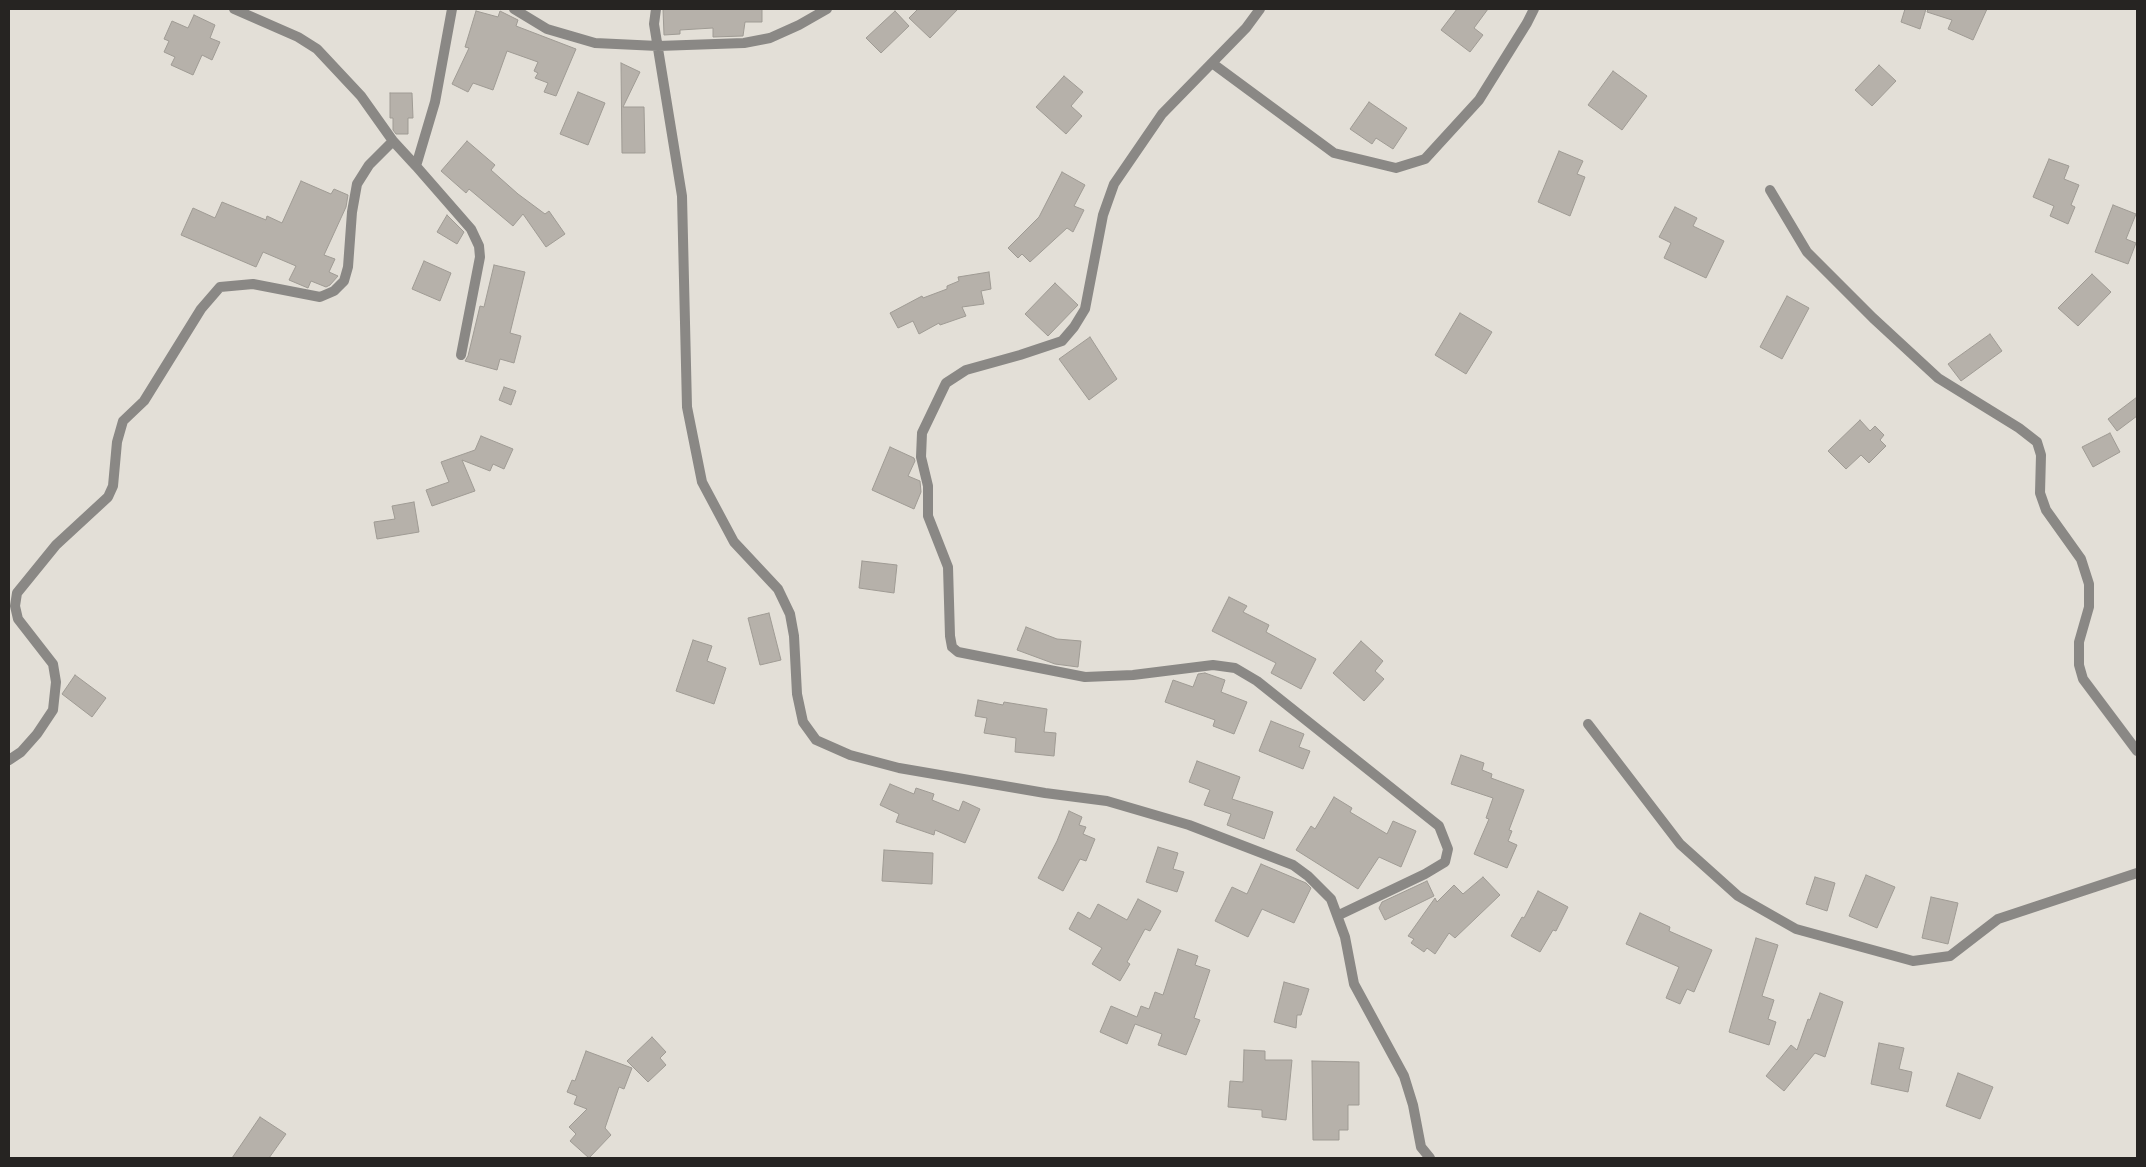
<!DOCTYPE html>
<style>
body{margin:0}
#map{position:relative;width:2146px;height:1167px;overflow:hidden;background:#e3dfd7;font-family:"Open Sans",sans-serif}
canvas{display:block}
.frame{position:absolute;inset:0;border:10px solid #262422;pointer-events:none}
</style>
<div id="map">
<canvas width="2146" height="1167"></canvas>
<div class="frame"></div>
</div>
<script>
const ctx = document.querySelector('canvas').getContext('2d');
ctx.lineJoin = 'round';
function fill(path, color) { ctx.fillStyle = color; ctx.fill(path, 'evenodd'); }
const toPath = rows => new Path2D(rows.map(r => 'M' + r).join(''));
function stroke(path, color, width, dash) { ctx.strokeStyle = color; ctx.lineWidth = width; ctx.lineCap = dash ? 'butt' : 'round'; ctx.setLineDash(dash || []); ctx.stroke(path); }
const building = toPath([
 [663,9,762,9,762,22,745,22,743,36,713,37,713,28,680,30,680,34,664,35,663,9],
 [918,9,958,9,930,38,909,18,918,9],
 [1457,9,1488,9,1474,28,1483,35,1470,52,1441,30,1457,9],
 [1905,9,1926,9,1920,29,1901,22,1905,9],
 [1928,9,1987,9,1973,40,1948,29,1952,20,1927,12,1928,9],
 [476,11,498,17,500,11,518,20,516,26,576,49,556,96,544,92,548,83,535,78,538,73,534,71,538,62,507,51,493,90,473,83,468,92,452,84,469,48,465,47,476,11],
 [895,11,909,26,881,53,866,38,895,11],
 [194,15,215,25,210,38,220,42,212,60,202,55,193,75,171,65,175,57,164,52,169,41,164,39,172,21,188,28,194,15],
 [621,63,640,72,623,107,644,107,645,153,622,153,621,63],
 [1879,65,1896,81,1872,106,1855,90,1879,65],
 [1613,71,1647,96,1622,130,1588,105,1613,71],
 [1064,76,1083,92,1071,106,1082,116,1066,134,1036,107,1064,76],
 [578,92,605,103,588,145,560,134,578,92],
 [390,93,412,93,413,118,408,118,408,134,396,134,393,130,393,118,390,118,390,93],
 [1369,102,1407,128,1393,149,1376,138,1372,144,1350,129,1369,102],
 [467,141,495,165,491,170,518,194,545,214,549,211,565,234,546,247,523,214,513,226,469,189,466,193,441,171,467,141],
 [1559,151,1583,161,1577,174,1585,177,1570,216,1538,202,1559,151],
 [2049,159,2069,166,2064,179,2079,185,2071,205,2075,207,2068,224,2050,216,2054,206,2033,197,2049,159],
 [1062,172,1085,185,1074,206,1084,210,1073,232,1067,228,1030,262,1022,254,1018,258,1008,248,1039,217,1062,172],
 [301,181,331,194,334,189,348,195,346,207,324,255,335,259,329,272,338,276,330,285,326,287,311,281,308,288,289,280,296,266,263,252,256,267,181,235,193,208,215,218,222,202,266,220,267,216,282,223,301,181],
 [2113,205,2136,214,2126,239,2136,243,2128,264,2095,252,2113,205],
 [1675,207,1697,218,1693,226,1724,241,1706,278,1664,258,1671,243,1659,237,1675,207],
 [447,215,464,232,457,244,437,232,447,215],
 [424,261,451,273,440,301,412,289,424,261],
 [494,265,525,272,510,333,521,336,514,363,500,359,497,370,465,361,468,356,480,306,484,307,494,265],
 [989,272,991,289,981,291,984,304,962,307,966,316,940,325,939,323,919,334,913,321,898,328,890,313,922,296,923,298,947,289,947,286,959,281,958,277,989,272],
 [2092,274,2111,292,2078,326,2058,308,2092,274],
 [1055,283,1078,305,1048,336,1025,314,1055,283],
 [1787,296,1809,308,1782,359,1760,347,1787,296],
 [1460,313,1492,332,1466,374,1435,355,1460,313],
 [1990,334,2002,351,1961,381,1948,364,1990,334],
 [1090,337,1117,379,1089,400,1059,359,1090,337],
 [504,387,516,391,511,405,499,400,504,387],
 [2137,397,2137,416,2117,431,2108,419,2137,397],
 [1860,420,1870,431,1875,426,1884,435,1880,440,1886,446,1869,463,1861,455,1846,469,1828,451,1860,420],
 [2110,433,2120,452,2093,467,2082,447,2110,433],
 [481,436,513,449,504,469,493,464,490,471,462,460,475,491,432,506,426,490,449,482,441,462,475,450,481,436],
 [890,447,914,458,915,461,908,476,920,481,921,492,914,509,872,490,890,447],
 [414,502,419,532,377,539,374,522,395,519,392,506,414,502],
 [862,561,897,565,894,593,859,588,862,561],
 [1229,597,1247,606,1243,612,1269,625,1266,632,1316,659,1301,689,1271,673,1276,663,1212,631,1229,597],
 [769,613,781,660,760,665,748,618,769,613],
 [1026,627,1057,639,1081,641,1078,667,1055,664,1017,650,1026,627],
 [693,640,712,646,707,661,726,668,714,704,676,691,693,640],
 [1361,641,1383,661,1375,671,1384,679,1364,701,1333,673,1361,641],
 [1205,673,1225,680,1221,692,1247,702,1234,734,1213,726,1215,720,1165,702,1173,680,1193,687,1198,674,1205,673],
 [75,675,106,698,92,717,62,694,75,675],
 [978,700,1003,705,1004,702,1047,709,1044,732,1056,733,1054,756,1015,752,1016,738,984,733,987,718,975,716,978,700],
 [1271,721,1304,734,1299,747,1310,751,1303,769,1259,751,1271,721],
 [1461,755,1484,763,1482,770,1492,774,1491,778,1524,790,1509,830,1512,831,1508,841,1517,845,1507,868,1474,854,1489,819,1486,818,1493,798,1451,784,1461,755],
 [1197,761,1240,777,1232,799,1273,812,1264,839,1227,825,1231,814,1204,805,1210,790,1189,782,1197,761],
 [890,784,914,794,916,788,934,794,932,800,959,811,963,801,980,809,965,843,935,830,934,835,896,822,899,814,880,805,890,784],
 [1334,797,1352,808,1350,812,1387,834,1393,821,1416,831,1401,867,1379,857,1358,889,1296,850,1311,826,1315,829,1334,797],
 [1069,811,1082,817,1079,825,1086,827,1083,834,1095,839,1086,861,1080,859,1063,891,1038,878,1057,841,1069,811],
 [1158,847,1178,853,1173,869,1184,872,1177,892,1146,882,1158,847],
 [884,850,933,853,932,884,882,881,884,850],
 [1261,864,1306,883,1311,888,1294,923,1262,909,1248,937,1215,921,1232,887,1247,894,1261,864],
 [1866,875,1895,887,1877,928,1849,916,1866,875],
 [1483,877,1500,895,1455,938,1449,933,1435,954,1427,948,1424,952,1411,943,1414,939,1408,936,1435,898,1437,902,1454,885,1463,894,1483,877],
 [1815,877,1835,883,1827,911,1806,904,1815,877],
 [1427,881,1434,896,1385,920,1379,908,1382,902,1427,881],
 [1538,891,1568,907,1556,931,1553,930,1540,952,1511,936,1522,917,1524,918,1538,891],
 [1931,897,1958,903,1948,944,1922,938,1931,897],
 [1138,899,1161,911,1150,931,1145,929,1127,962,1130,964,1120,981,1092,964,1102,948,1069,929,1078,912,1090,919,1098,904,1127,920,1138,899],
 [1640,913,1670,927,1669,931,1712,950,1694,992,1687,989,1680,1004,1666,998,1679,967,1626,944,1640,913],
 [1756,938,1778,945,1762,996,1774,1000,1768,1019,1776,1022,1769,1045,1729,1032,1756,938],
 [1178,949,1198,956,1195,965,1210,970,1194,1018,1200,1020,1186,1055,1158,1045,1162,1034,1135,1024,1127,1044,1100,1032,1111,1006,1137,1017,1141,1006,1149,1009,1155,992,1163,995,1178,949],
 [1284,982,1309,989,1301,1015,1297,1015,1296,1028,1274,1022,1284,982],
 [1820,993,1843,1002,1825,1057,1815,1053,1784,1091,1766,1076,1791,1045,1797,1050,1808,1019,1810,1020,1820,993],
 [652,1037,666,1052,660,1058,666,1065,648,1082,627,1061,652,1037],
 [1879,1043,1904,1048,1899,1069,1912,1072,1908,1092,1871,1084,1879,1043],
 [1244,1050,1265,1051,1265,1060,1292,1060,1286,1120,1262,1117,1262,1110,1228,1107,1230,1081,1243,1082,1244,1050],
 [586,1051,632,1068,624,1089,619,1087,605,1128,611,1135,589,1158,570,1141,576,1134,569,1127,587,1109,574,1104,577,1096,567,1092,572,1080,575,1081,586,1051],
 [1312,1061,1359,1062,1359,1105,1348,1105,1348,1130,1339,1130,1339,1140,1313,1140,1312,1061],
 [1958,1073,1993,1087,1980,1119,1946,1106,1958,1073],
 [260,1117,286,1134,269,1158,232,1158,260,1117]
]);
fill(building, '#b6b1aa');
stroke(building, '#9f9b94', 1);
stroke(toPath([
 [234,9,298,37,317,49,361,96,393,141,416,166,435,102,452,9],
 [514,9,547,29,595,43,658,46,744,43,770,38,799,25,827,9],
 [656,9,654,24,682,196,687,407,702,482,734,542,778,589,790,614,794,636,797,694,803,722,816,740,850,755,899,768,1045,793,1107,801,1189,825,1293,865,1308,876,1331,899,1345,937,1354,984,1404,1076,1413,1105,1421,1147,1430,1158],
 [1260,9,1246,28,1162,114,1114,184,1103,215,1085,309,1074,327,1062,341,1020,355,966,370,946,383,922,433,921,457,928,486,928,516,948,567,950,636,952,647,958,652,1085,677,1133,675,1213,665,1235,668,1257,681,1439,826,1448,849,1445,862,1425,874,1339,915],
 [1212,63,1334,153,1396,168,1425,159,1479,100,1527,23,1534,9],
 [416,166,471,229,479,246,480,257,461,355],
 [1770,190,1807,252,1873,318,1938,378,2019,428,2037,442,2041,455,2040,493,2046,510,2081,559,2089,584,2089,607,2079,642,2079,665,2083,679,2137,751],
 [1588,724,1680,844,1738,896,1796,929,1913,961,1950,956,1998,919,2137,873],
 [9,760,21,752,37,734,53,710,56,682,53,664,18,619,15,606,17,593,56,545,108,497,113,486,117,442,123,421,144,401,201,309,220,287,253,284,320,297,334,291,344,281,348,267,352,212,357,184,369,165,393,141]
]), '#8a8885', 10);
</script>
